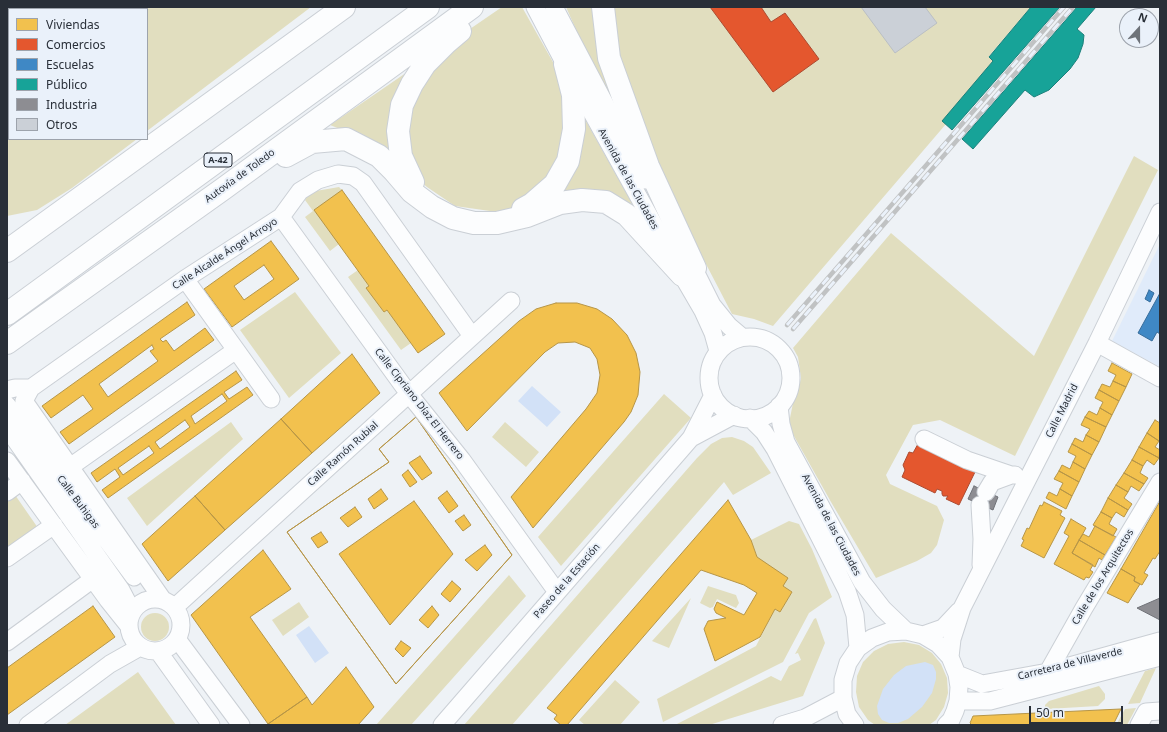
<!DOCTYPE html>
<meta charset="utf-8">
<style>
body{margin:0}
#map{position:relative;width:1167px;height:732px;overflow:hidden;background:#eef2f6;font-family:"Noto Sans",sans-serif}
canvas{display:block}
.frame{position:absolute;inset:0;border:8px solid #292f38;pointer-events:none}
.legend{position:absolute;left:8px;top:8px;width:140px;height:132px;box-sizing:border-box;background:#eaf1fa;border:1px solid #9da3ac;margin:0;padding:5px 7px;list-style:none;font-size:12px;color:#292f38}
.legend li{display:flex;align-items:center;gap:8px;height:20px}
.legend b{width:20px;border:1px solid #9da3ac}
.north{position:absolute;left:1119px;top:8px;width:40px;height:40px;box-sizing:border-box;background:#eaf1fa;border:1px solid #9da3ac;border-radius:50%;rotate:21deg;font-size:11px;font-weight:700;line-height:16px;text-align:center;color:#292f38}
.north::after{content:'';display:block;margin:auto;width:14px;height:18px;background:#6e737a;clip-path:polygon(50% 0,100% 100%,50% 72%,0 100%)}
.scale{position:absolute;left:1029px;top:706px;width:94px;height:18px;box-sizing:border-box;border:2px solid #292f38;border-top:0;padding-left:5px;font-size:12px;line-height:14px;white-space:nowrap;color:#292f38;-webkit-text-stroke:3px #eaf1fa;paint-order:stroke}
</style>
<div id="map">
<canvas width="1167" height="732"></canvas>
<div class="frame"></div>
<ul class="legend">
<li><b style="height:11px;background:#f2c14e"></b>Viviendas</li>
<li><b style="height:11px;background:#e4572e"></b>Comercios</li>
<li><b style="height:11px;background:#3f88c5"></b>Escuelas</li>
<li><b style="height:11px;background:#17a398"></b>Público</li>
<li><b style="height:11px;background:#8d8d92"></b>Industria</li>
<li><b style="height:11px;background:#cbd0d7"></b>Otros</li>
</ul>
<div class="north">N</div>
<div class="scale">50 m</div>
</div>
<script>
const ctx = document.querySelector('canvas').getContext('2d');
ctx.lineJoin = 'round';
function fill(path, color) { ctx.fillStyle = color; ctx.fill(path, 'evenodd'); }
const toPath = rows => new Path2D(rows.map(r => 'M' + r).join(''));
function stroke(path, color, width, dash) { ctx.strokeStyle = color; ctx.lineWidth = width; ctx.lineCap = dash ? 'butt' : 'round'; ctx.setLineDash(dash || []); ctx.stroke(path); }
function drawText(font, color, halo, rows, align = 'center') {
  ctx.font = font + ' "Noto Sans",sans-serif'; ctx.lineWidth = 4; ctx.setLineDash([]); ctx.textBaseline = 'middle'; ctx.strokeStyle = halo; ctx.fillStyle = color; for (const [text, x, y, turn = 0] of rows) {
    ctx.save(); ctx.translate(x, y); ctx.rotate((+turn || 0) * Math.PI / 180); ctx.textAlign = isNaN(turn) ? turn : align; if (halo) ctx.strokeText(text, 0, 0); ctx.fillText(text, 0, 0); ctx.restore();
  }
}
fill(toPath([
 [1159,246,1160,247,1160,367,1112,341]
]), '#e0ebfa');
fill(toPath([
 [12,7,311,7,147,131,147,9,9,9],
 [502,7,522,7,637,212,555,196,497,212,455,206,427,187,375,143,330,125],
 [566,7,1031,7,989,56,993,61,946,124,773,326,754,319,732,314,683,220,597,77],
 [9,9,9,139,137,139,72,188,37,210,7,216,7,11],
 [1134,156,1158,170,1015,456,940,420,913,425,886,475,890,484,937,506,944,520,937,545,931,553,917,561,876,578,831,502,790,429,790,418,793,403,798,391,801,378,798,357,793,348,891,233,1034,356],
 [339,187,342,190,339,244,330,251,305,217,313,211,305,200,310,192],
 [358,270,369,286,367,288,384,312,387,310,411,343,401,350,348,277],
 [295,292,341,353,289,398,240,330],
 [664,394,691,418,561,566,538,537],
 [231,422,243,439,147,526,127,498],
 [505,422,539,452,526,467,492,437],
 [732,437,744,441,753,447,771,473,733,495,724,482,512,725,464,725,697,458,711,444,722,438],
 [13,492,38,528,7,552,7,496],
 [789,521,799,524,812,549,832,597,809,613,783,662,663,722,657,699,756,646,775,609,780,612,792,592,783,586,757,557,751,540],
 [509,575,526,596,411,725,376,725],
 [708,586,736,595,739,603,736,608,717,599,713,607,710,608,700,603],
 [691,598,669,648,652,641],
 [299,602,309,617,283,636,272,620],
 '141 627a14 14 0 1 1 28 0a14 14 0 1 1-28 0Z',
 [816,618,825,643,803,696,709,725,675,725,771,676,781,681,789,666,801,660,798,653,795,654,814,619],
 [904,642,919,645,932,653,941,664,947,678,948,693,944,707,936,720,929,725,875,725,868,720,859,707,856,692,857,676,863,662,874,651,888,644],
 [1156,668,1140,703,1128,704,1145,671],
 [138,672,176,725,65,725],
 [615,680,640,702,620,725,585,725,579,720],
 [1099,686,1105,694,1105,699,1098,706,1047,709,1045,708,1045,705,1049,701],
 [1136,708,1127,725,1116,725,1125,709]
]), '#e1debf');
fill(toPath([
 [532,386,561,412,547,427,518,401],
 [309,626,329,653,315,663,296,635],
 [925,662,933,665,936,672,936,679,932,693,922,707,908,719,898,723,889,723,882,720,878,714,877,706,883,689,894,675,906,666]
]), '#d2e1f7');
const homes = toPath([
 [342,190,445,334,418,353,387,310,384,312,366,288,369,286,314,210,342,190],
 [271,241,299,279,232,327,204,289,271,241],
 [264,265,274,279,244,300,234,286,264,265],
 [187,302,195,315,160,339,163,342,166,340,174,351,205,328,214,340,69,444,60,432,93,409,83,395,51,418,42,406,187,302],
 [152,345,154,349,150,351,158,361,108,397,99,384,152,345],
 [556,303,577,303,597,309,612,319,627,335,636,353,640,372,638,395,631,412,624,422,533,528,511,497,586,409,597,393,600,375,597,359,590,348,575,342,558,343,545,352,467,431,439,393,519,321,536,309,556,303],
 [352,354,380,393,312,453,281,419,352,354],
 [1112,363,1132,374,1126,387,1113,381,1116,375,1108,371,1112,363],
 [236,371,242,380,224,392,229,399,247,387,253,395,108,498,102,490,120,477,115,469,97,482,91,473,236,371],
 [222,394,227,401,195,424,191,416,222,394],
 [185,420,190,427,160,449,155,442,185,420],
 [149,446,154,453,123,475,118,468,149,446],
 [1113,381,1126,387,1119,401,1099,390,1102,384,1110,387,1113,381],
 [1099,390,1119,401,1112,415,1100,408,1103,402,1095,398,1099,390],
 [1100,408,1112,415,1106,427,1085,417,1089,411,1097,415,1100,408],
 [416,417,512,555,396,684,287,532,389,462,379,449,416,417],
 [420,456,432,473,422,480,409,463,420,456],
 [408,470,417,482,410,487,402,475,408,470],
 [381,489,388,499,374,509,368,499,381,489],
 [447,491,458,506,449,513,438,498,447,491],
 [414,501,453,554,390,625,339,554,414,501],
 [355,507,362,517,348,527,340,518,355,507],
 [464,515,471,525,463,531,455,521,464,515],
 [321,532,328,542,318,548,311,538,321,532],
 [485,545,492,555,477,571,465,560,485,545],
 [452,581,461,589,450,602,441,594,452,581],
 [432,606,439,615,428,628,419,620,432,606],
 [401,641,411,648,403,657,395,649,401,641],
 [416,417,512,555,396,684,287,532,389,462,379,449,416,417],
 [1085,417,1106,427,1099,442,1086,435,1090,429,1081,425,1085,417],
 [281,419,312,453,225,530,195,496,281,419],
 [1155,420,1160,423,1160,438,1159,441,1147,433,1155,420],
 [1147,433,1159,441,1155,447,1160,450,1159,458,1139,447,1147,433],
 [1086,435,1099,442,1092,455,1072,444,1075,438,1083,442,1086,435],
 [1072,444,1092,455,1085,469,1073,462,1076,456,1068,452,1072,444],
 [1139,447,1159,458,1154,465,1147,460,1143,466,1132,460,1139,447],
 [1132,460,1143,466,1140,473,1148,478,1144,484,1124,473,1132,460],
 [1073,462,1085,469,1079,482,1059,471,1062,465,1070,469,1073,462],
 [1059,471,1079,482,1072,496,1060,489,1063,483,1054,479,1059,471],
 [1124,473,1144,484,1139,491,1131,486,1128,492,1116,485,1124,473],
 [1116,485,1128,492,1124,498,1132,504,1128,510,1108,498,1116,485],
 [1060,489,1072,496,1066,509,1046,498,1049,492,1057,496,1060,489],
 [195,496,225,530,168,581,142,544,195,496],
 [1108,498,1128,510,1124,517,1116,512,1112,518,1101,512,1108,498],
 [728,500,751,540,757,557,788,578,783,586,792,592,780,612,775,609,760,637,715,661,704,629,708,621,726,618,716,613,714,609,717,602,744,615,757,593,744,585,701,570,567,725,561,725,554,719,557,715,547,708,728,500],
 [1160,501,1160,551,1155,559,1153,558,1144,573,1148,575,1142,585,1134,581,1135,577,1121,569,1160,501],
 [1044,502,1062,511,1060,515,1065,518,1044,558,1021,546,1024,540,1022,539,1027,528,1029,529,1040,505,1042,506,1044,502],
 [1101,512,1112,518,1109,524,1117,529,1113,536,1093,525,1101,512],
 [1071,519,1086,528,1072,553,1093,565,1090,570,1093,572,1089,578,1086,577,1084,580,1054,564,1069,536,1064,533,1071,519],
 [1095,526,1116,537,1105,555,1079,540,1083,534,1089,537,1095,526],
 [1079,540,1105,555,1102,560,1099,558,1095,567,1072,553,1079,540],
 [263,550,291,589,250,617,307,697,268,724,191,615,263,550],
 [1121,569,1135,577,1134,581,1140,584,1128,603,1107,593,1121,569],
 [93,606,115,637,7,715,7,668,93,606],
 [346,667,374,707,358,725,269,725,268,724,307,697,312,705,346,667],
 [1121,709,1113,725,972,725,970,723,973,716,1121,709]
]);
fill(homes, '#f2c14e');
stroke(homes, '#b69547', 1);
const shops = toPath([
 [710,7,761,7,771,22,785,13,819,59,773,92,710,7],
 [918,444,975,472,959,505,946,499,948,496,943,496,942,494,942,491,937,489,935,493,902,477,905,470,903,465,909,452,913,453,918,444]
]);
fill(shops, '#e4572e');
stroke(shops, '#ac4b31', 1);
const schools = toPath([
 [1149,290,1154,293,1150,302,1145,299,1149,290],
 [1160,293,1160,334,1157,332,1152,341,1138,333,1160,293]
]);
fill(schools, '#3f88c5');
stroke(schools, '#386d9b', 1);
const public = toPath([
 [1031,7,1060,7,952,130,942,121,993,61,989,57,1031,7],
 [1077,7,1096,7,1077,29,1084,35,1083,44,1078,58,1070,69,1049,90,1034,97,1025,90,973,149,962,139,1077,7]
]);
fill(public, '#17a398');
stroke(public, '#1c807b', 1);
const industry = toPath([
 [974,486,998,497,993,510,968,499,974,486],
 [1160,598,1160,620,1137,608,1160,598]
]);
fill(industry, '#8d8d92');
stroke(industry, '#6f7177', 1);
const building = toPath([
 [861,7,925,7,937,23,895,53,861,7]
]);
fill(building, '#cbd0d7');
stroke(building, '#babfc4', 1);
const minor = toPath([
 [535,7,565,64,682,275,703,311,713,333,718,351],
 [554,7,645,180],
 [281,217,409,394,462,460,557,592],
 [688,257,712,305,729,326,742,337],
 '709 378a41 41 0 1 1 82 0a41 41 0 1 1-82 0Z',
 [1097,343,1160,378],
 [236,350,271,399],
 [31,388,24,401,163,600],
 [7,390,15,388,31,388,185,279,281,217,300,191,318,180,338,174,353,176,363,183,472,336],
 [7,405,134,577],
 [779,406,781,424,786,442,862,582,883,609,906,631],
 [750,418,764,432,775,449,847,591,855,615,858,648],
 [7,428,121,590,132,611],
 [691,438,734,415],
 [924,439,967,460,1011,475],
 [7,461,108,600,128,625],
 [70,467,236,350,185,279],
 [7,492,22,481],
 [986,492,992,482,1011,475,1015,475],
 [980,505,982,539,981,565],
 [7,558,54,525],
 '129 625a26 26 0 1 1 52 0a26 26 0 1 1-52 0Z',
 [175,607,511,301],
 [923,635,943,628,959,611],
 [177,639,241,725],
 [7,642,93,579],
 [158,651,211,725],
 [950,657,952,639,962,608,1097,343,1160,212],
 [1048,672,1084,608,1160,482],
 [957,674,982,684,1048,672,1160,641],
 [958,701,990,701,1160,657],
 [28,725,110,664,140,647],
 [442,725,691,438,713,395],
 [782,725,805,718,843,698],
 [855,725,847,714,843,698,843,680,848,663,858,648,872,638,888,632,906,631,923,635,938,644,950,657,957,674,959,687,958,701,955,711,951,720,946,725],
 [1139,725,1146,712,1160,711]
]);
const highway = toPath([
 [603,7,609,58,648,166,695,268],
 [286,156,312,142,346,139,379,156,394,171,412,192,432,207,453,218,474,223,497,223,527,216,560,203,582,200,606,202,627,215,682,275],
 [413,182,401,156,398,131,402,105,412,84,425,64,447,42,460,31],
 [523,209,532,204,555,184,568,161,574,129,573,95,565,64],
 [7,251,344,7],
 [7,314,428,7],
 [7,343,223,189,472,7]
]);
stroke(minor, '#cacfd5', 19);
stroke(highway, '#cacfd5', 24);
stroke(minor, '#fcfdfe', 17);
stroke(highway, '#fcfdfe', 22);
const rail = toPath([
 [787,325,1064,7],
 [793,329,1073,7]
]);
stroke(rail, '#c0c2c3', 4.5);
stroke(rail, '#eaf1fa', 3, [9]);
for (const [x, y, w] of [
 [218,160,28]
]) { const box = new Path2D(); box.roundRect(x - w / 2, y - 7, w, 14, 3); ctx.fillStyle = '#eaf1fa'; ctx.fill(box); stroke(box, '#292f38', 1); }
drawText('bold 9px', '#292f38', null, [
 ["A-42",218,160]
]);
drawText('10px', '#292f38', '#eaf1fa', [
 ["Autovía de Toledo",240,176,-36],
 ["Avenida de las Ciudades",628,179,61],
 ["Calle Alcalde Ángel Arroyo",225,254,-33],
 ["Calle Cipriano Díaz El Herrero",419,404,52],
 ["Calle Madrid",1062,411,-63],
 ["Calle Ramón Rubial",343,454,-42],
 ["Calle Buhigas",78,502,53],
 ["Avenida de las Ciudades",831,525,62],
 ["Calle de los Arquitectos",1103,577,-59],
 ["Paseo de la Estación",567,581,-49],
 ["Carretera de Villaverde",1070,664,-14]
]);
</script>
